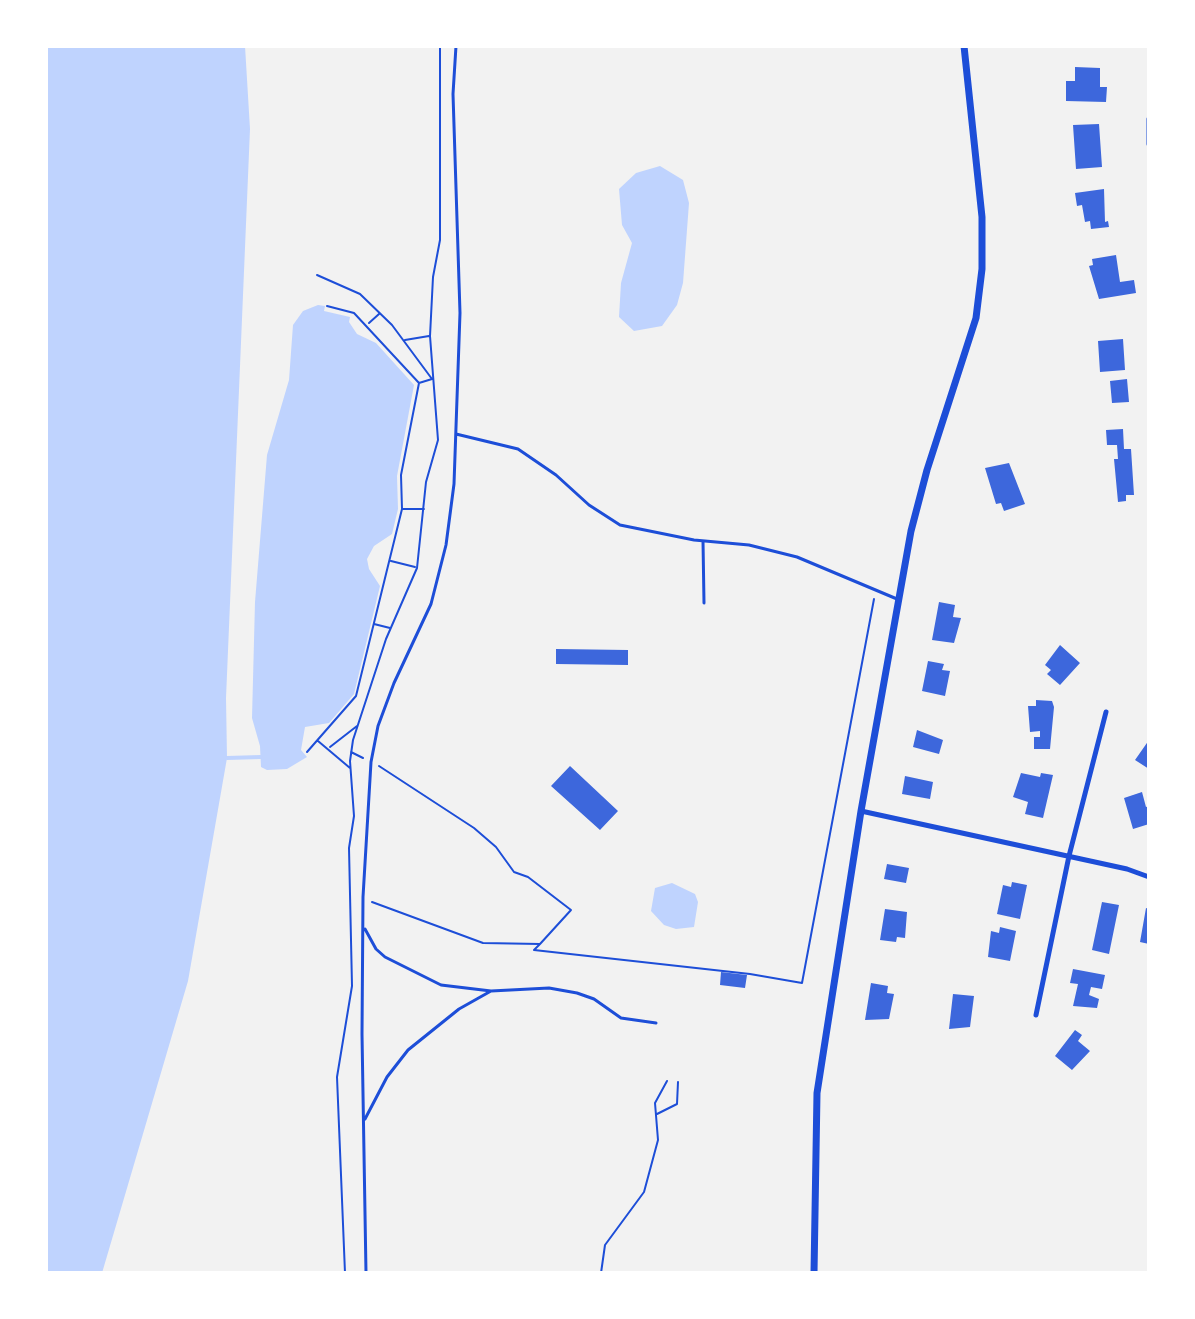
<!DOCTYPE html>
<style>
body{margin:0}
#map{position:relative;width:1195px;height:1319px;overflow:hidden;background:#f2f2f2;font-family:Rubik,sans-serif}
canvas{display:block}
.frame{position:absolute;inset:0;border:48px solid #fff;pointer-events:none}
</style>
<div id="map">
<canvas width="1195" height="1319"></canvas>
<div class="frame"></div>
</div>
<script>
const ctx = document.querySelector('canvas').getContext('2d');
ctx.lineJoin = 'round';
function fill(path, color) { ctx.fillStyle = color; ctx.fill(path, 'evenodd'); }
const toPath = rows => new Path2D(rows.map(r => 'M' + r).join(''));
function stroke(path, color, width, dash) { ctx.strokeStyle = color; ctx.lineWidth = width; ctx.lineCap = dash ? 'butt' : 'round'; ctx.setLineDash(dash || []); ctx.stroke(path); }
fill(toPath([
 [46,46,245,46,250,129,226,698,227,758,188,981,102,1273,46,1273],
 [660,166,683,180,689,203,683,283,677,305,662,326,634,331,619,317,621,283,632,243,622,225,619,189,636,173],
 [318,305,325,306,324,311,350,317,349,322,357,334,376,343,414,385,397,476,398,509,392,534,374,546,367,559,369,569,380,586,354,694,329,723,305,727,301,750,307,757,287,769,267,770,261,767,260,746,252,718,255,602,267,455,289,380,293,325,303,311],
 [672,883,695,894,698,902,694,927,676,929,664,925,651,911,655,888]
]), '#bfd3fe');
stroke(toPath([
 [227,758,261,757]
]), '#bfd3fe', 4);
fill(toPath([
 [1075,67,1100,68,1100,87,1107,87,1106,102,1066,101,1066,81,1075,81],
 [1099,124,1102,167,1076,169,1073,125],
 [1104,189,1105,222,1108,221,1109,227,1091,229,1090,221,1085,222,1082,205,1077,206,1075,193],
 [1116,255,1120,282,1134,280,1136,293,1099,299,1089,266,1093,265,1092,259],
 [1123,339,1125,370,1100,372,1098,341],
 [1127,379,1129,402,1112,403,1110,381],
 [1123,429,1124,449,1131,449,1134,495,1126,495,1126,501,1118,502,1114,459,1118,459,1117,445,1107,445,1106,430],
 [1009,463,1025,504,1004,511,1001,503,996,504,985,468],
 [939,602,955,605,953,617,961,618,954,643,932,640],
 [1060,645,1080,663,1060,685,1047,674,1051,670,1045,665],
 [556,649,628,650,628,665,556,664],
 [928,661,944,664,942,670,950,671,945,696,922,691],
 [1036,700,1052,701,1054,707,1050,749,1034,749,1034,737,1040,737,1040,731,1030,732,1028,706,1036,706],
 [917,730,943,740,939,754,913,747],
 [1149,740,1149,769,1135,760],
 [570,766,618,811,600,830,551,786],
 [1021,773,1040,777,1041,773,1053,775,1043,818,1025,814,1028,802,1013,797],
 [905,776,933,782,930,799,902,794],
 [1142,792,1146,807,1149,806,1149,824,1133,829,1124,798],
 [887,864,909,868,906,883,884,879],
 [1012,882,1027,885,1020,919,997,914,1003,885,1011,887],
 [1102,902,1119,905,1109,954,1092,950],
 [1146,908,1149,909,1149,944,1140,942],
 [885,909,907,912,905,938,897,937,896,942,880,940],
 [1000,927,1016,931,1010,961,988,957,991,931,999,933],
 [1073,969,1105,975,1102,989,1091,987,1089,995,1099,999,1097,1008,1073,1006,1078,984,1070,983],
 [721,972,747,975,745,988,720,985],
 [871,983,888,986,887,993,894,994,889,1019,865,1020],
 [953,994,974,996,970,1027,949,1029],
 [1075,1030,1082,1035,1078,1041,1090,1051,1072,1070,1055,1056]
]), '#3d67dc');
stroke(toPath([
 [317,275,360,294,392,325,432,379,419,383],
 [369,323,379,314],
 [405,340,429,336],
 [402,509,424,509],
 [391,561,415,567],
 [374,624,390,628],
 [318,741,350,768],
 [330,747,357,726],
 [307,752,356,696,402,509,401,475,419,383,354,313,327,306],
 [351,752,363,758],
 [379,766,474,828,496,847,514,872,528,877,571,910,540,944],
 [372,902,483,943,540,944,534,950,750,974,802,983,874,599],
 [657,1114,677,1104,678,1082],
 [345,1273,337,1077,352,986,349,848,354,816,350,761,353,740,386,639,417,568,426,482,438,440,430,336,433,277,440,240,440,46],
 [601,1273,605,1245,644,1192,658,1140,655,1103,667,1081]
]), '#1d4ed8', 2);
stroke(toPath([
 [456,434,518,449,556,475,589,505,620,525,694,540,749,545,797,557,897,599],
 [703,541,704,603],
 [365,929,376,949,385,957,441,985,491,991,549,988,577,993,594,999,621,1018,656,1023],
 [365,1119,387,1077,408,1050,459,1009,491,991],
 [366,1273,362,1034,363,897,371,762,378,726,394,683,431,604,446,545,454,484,460,313,453,94,456,46]
]), '#1d4ed8', 3);
stroke(toPath([
 [1149,119,1149,144],
 [861,811,1127,869,1149,877],
 [1036,1015,1069,856,1106,712]
]), '#1d4ed8', 5);
stroke(toPath([
 [814,1273,817,1093,861,811,911,531,927,470,976,318,982,269,982,217,964,46]
]), '#1d4ed8', 7);
</script>
